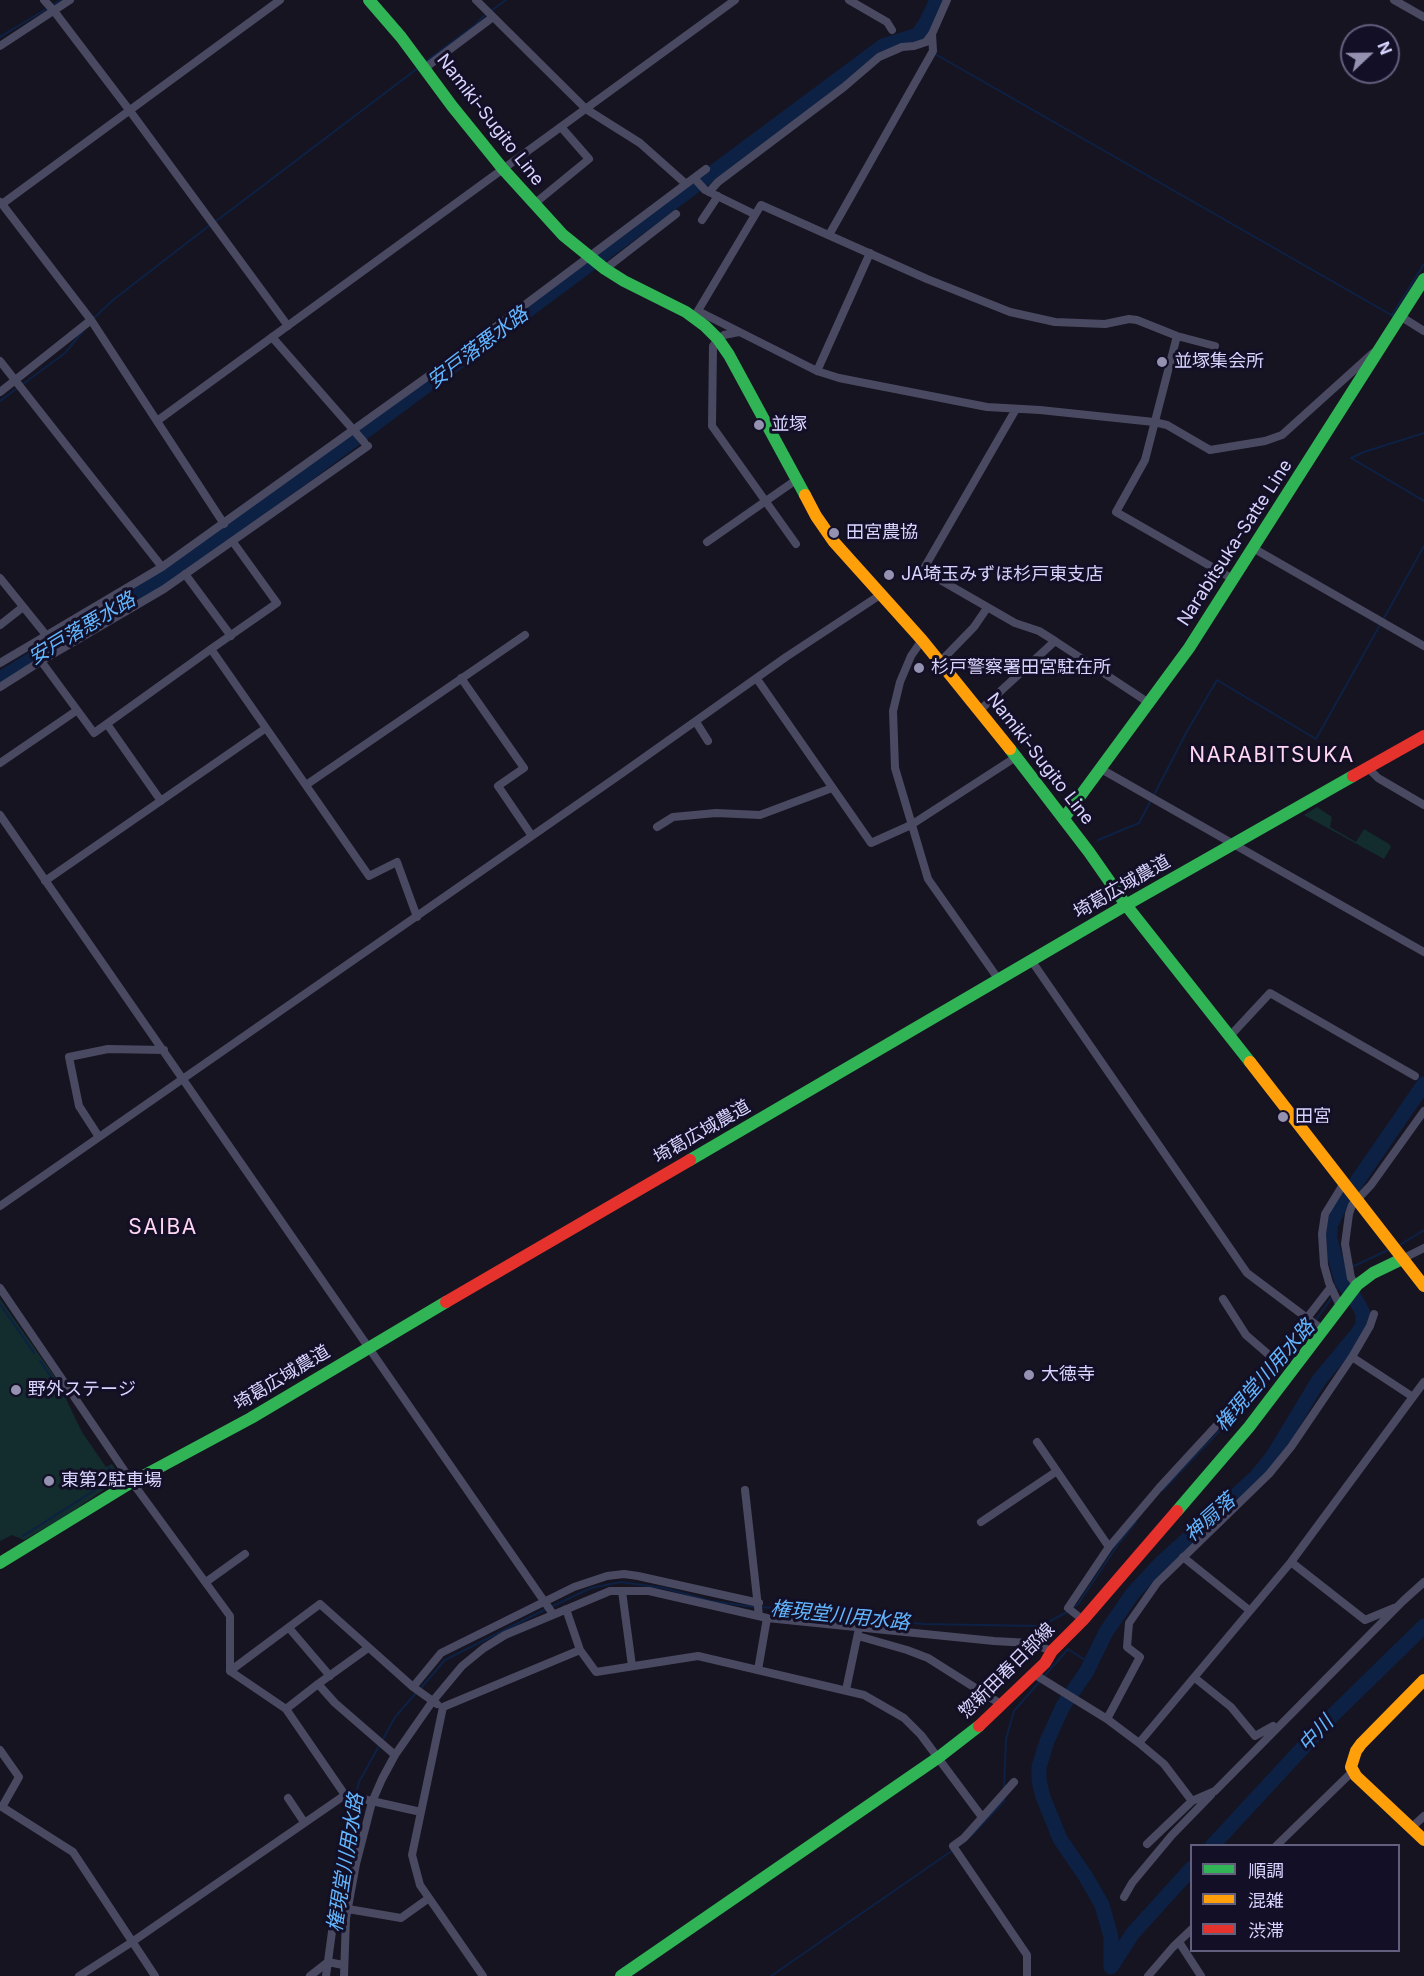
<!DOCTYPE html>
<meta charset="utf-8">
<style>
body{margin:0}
#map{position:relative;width:1424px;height:1976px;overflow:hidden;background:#161421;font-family:Inter,"Noto Sans JP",sans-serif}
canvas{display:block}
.legend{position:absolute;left:1190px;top:1844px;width:210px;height:108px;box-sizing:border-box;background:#130f26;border:2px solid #625e7d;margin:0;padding:8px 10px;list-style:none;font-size:18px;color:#d9d4ff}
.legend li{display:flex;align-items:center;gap:12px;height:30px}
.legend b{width:30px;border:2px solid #625e7d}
.north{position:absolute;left:1340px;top:24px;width:60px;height:60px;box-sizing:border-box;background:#130f26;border:2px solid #625e7d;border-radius:50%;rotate:68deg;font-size:16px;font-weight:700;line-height:24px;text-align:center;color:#d9d4ff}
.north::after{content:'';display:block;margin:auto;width:21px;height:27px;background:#9591b1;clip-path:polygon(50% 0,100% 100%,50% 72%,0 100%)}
</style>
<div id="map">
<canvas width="1424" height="1976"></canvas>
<ul class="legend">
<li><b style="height:8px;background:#30b455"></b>順調</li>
<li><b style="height:8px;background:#ff9f0a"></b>混雑</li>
<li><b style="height:8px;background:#e5322d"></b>渋滞</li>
</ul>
<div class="north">N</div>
</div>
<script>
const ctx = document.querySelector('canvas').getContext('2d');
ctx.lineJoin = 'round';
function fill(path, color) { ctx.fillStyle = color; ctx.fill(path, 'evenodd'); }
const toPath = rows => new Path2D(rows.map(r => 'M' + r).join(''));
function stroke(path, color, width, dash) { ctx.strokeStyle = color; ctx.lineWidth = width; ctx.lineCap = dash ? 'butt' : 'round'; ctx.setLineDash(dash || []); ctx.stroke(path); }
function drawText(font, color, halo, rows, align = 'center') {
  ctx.font = font + ' Inter,"Noto Sans JP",sans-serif'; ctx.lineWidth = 6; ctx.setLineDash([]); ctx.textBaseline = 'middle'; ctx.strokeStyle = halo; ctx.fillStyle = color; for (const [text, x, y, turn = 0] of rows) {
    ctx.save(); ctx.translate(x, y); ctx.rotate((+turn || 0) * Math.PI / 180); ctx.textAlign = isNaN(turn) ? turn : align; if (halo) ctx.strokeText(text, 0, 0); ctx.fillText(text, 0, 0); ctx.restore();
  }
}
fill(toPath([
 [1317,807,1332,817,1330,827,1356,842,1364,829,1389,844,1391,847,1384,859,1304,815],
 [0,1299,69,1397,66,1399,82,1432,106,1467,112,1464,117,1472,112,1484,62,1519,24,1540,12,1535,0,1541]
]), '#132c2d');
stroke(toPath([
 [53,5,61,0],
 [491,11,506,0],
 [0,37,48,8],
 [906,38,914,42],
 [935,54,1393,316],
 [425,62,475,25,486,14],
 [215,222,418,68],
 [1392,315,1424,264],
 [93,319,113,300,210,225],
 [0,401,65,353,84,330],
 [1424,433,1364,452,1351,458,1424,501],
 [1383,620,1424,546],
 [1154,795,1186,733,1217,680,1316,739,1380,625],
 [1098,840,1139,823,1151,800],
 [1398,1246,1424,1230],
 [1352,1267,1390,1249],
 [1336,1291,1346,1273],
 [0,1304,34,1353],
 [1315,1321,1333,1296],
 [40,1361,65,1397],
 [1163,1490,1229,1421,1301,1341,1312,1325],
 [23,1536,109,1481,113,1472,109,1468],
 [551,1607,591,1588,621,1582,664,1588,711,1601,754,1607],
 [760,1607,802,1610,923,1624,1041,1626,1067,1612],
 [1072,1608,1078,1604,1119,1543,1136,1522],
 [421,1688,445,1660,546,1609],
 [382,1741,395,1717,417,1692],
 [1004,1789,1006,1739,1014,1711,1068,1649,1091,1664],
 [356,1794,359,1782,379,1746],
 [971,1836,1004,1801,1004,1798],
 [337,1916,346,1846,355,1800],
 [771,1976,953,1850]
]), '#0d2144', 2);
stroke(toPath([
 [0,679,148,588,309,473,883,46,918,35,926,23,937,0],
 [1212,1846,1334,1714,1424,1626],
 [1111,1967,1111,1937,1102,1905,1086,1877,1060,1839,1043,1797,1039,1781,1039,1767,1047,1741,1063,1706,1087,1671,1106,1632,1133,1593,1161,1563,1256,1477,1273,1456,1319,1380,1358,1333,1363,1325,1363,1313,1353,1295,1342,1282,1330,1239,1330,1226,1338,1209,1424,1084],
 [1111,1967,1133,1933,1192,1868]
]), '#0d2144', 15);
stroke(toPath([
 [44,0,54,11,130,111,288,326],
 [476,0,586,109,640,143,686,184],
 [849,0,887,22,892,30],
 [1394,0,1424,17],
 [0,46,70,0],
 [425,68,493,17],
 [694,178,705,190,754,214],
 [709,192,718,182,844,87,879,57,902,47,914,46,926,42,932,34,947,0],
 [0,202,2,204,280,0],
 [2,204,91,320,224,524],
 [534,204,589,159,561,127],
 [702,220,718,196],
 [829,235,933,51,932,34],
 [605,269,676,214],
 [698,311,817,371,839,378,987,407,1040,410,1154,422,1167,425,1210,450,1265,441,1282,435,1373,353],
 [696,314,761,205,927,279,1010,312,1055,322,1105,324,1129,319,1137,320,1177,336,1215,346],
 [1400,316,1424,331],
 [739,332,724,335,718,339,713,346,712,426,796,544],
 [1177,336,1145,460,1116,512,1233,579],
 [272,337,364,442],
 [0,361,162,567],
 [817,371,870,253],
 [0,392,91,320],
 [1016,409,923,570,1015,623,1039,631,1055,641,1149,703],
 [157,421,735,0],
 [707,542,796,480],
 [1253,548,1424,646],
 [185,574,231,636],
 [0,578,46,635],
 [0,625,23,607],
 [922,640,911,656,900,682,893,711,895,768,928,879,999,980],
 [211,649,277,603,233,542],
 [41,661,164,589,368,446],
 [940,662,974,627,987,608],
 [0,663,162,567,466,349,706,169],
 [461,678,524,768,498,786,532,836],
 [757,679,871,843,911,825,1016,757],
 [0,687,41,661,94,733,211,649,369,876,397,862,417,917],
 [980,710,1055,641],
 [696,722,708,741],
 [107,724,161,801],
 [0,763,76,711],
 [1368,768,1378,778,1424,805],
 [1101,769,1424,952],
 [306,785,525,635],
 [0,815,553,1614],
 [657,827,673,817,716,813,760,815,832,788],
 [45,881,266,728],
 [1031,960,1247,1273,1323,1330],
 [1230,1036,1270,993,1415,1076],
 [99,1137,79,1106,69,1057,108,1049,164,1050],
 [0,1206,621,774,786,657,880,595],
 [1402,1259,1424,1248],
 [1357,1285,1351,1278,1345,1244,1349,1214,1352,1205,1371,1185,1424,1111],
 [0,1288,132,1482,230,1616,230,1671,286,1709,318,1684,335,1703,395,1755],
 [1340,1306,1329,1283,1324,1265,1322,1234,1325,1214,1344,1183],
 [1307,1318,1331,1287],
 [1352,1357,1413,1397],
 [1037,1442,1109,1547,1068,1608,1083,1620],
 [745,1490,759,1616],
 [981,1522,1057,1471],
 [1109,1547,1159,1488,1276,1361,1246,1335,1223,1299],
 [1183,1557,1249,1610],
 [1291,1562,1365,1620,1394,1608],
 [206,1582,245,1554],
 [622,1591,632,1666],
 [566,1609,580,1650,596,1672,698,1656,864,1695,904,1718,921,1735,982,1817],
 [289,1628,330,1676],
 [858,1636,907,1650,928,1658,996,1701,1001,1706],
 [758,1670,767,1618],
 [230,1671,320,1604,413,1687,437,1704],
 [1034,1674,1107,1719,1139,1743,1164,1764,1192,1801],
 [1195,1678,1231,1707,1255,1736,1273,1726],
 [318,1684,368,1648],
 [413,1687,441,1653,574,1587,607,1576,624,1574,638,1576,759,1603],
 [846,1690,858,1633],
 [286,1709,345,1795],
 [1107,1719,1140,1657,1127,1647,1129,1623,1157,1583,1269,1474,1291,1447,1352,1357,1370,1326,1374,1314],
 [1139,1743,1291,1562,1424,1382],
 [0,1750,19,1777,2,1807,73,1852,155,1976],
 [1014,1782,964,1838,953,1846,1027,1955,1027,1976],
 [288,1798,304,1822],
 [1411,1828,1424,1816],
 [1147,1844,1192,1801,1215,1791,1403,1601,1424,1582],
 [1276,1846,1353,1771],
 [1124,1897,1132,1883,1172,1835,1211,1795],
 [348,1909,401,1918,429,1898],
 [1179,1942,1201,1976],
 [79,1976,132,1942,345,1795,421,1812],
 [310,1976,328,1962,343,1965],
 [326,1976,334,1917,346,1918],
 [344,1976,346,1918,356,1864,372,1802,382,1779,395,1755,432,1702,462,1666,484,1648,505,1635,610,1591,649,1591,767,1618,994,1641,1030,1643,1052,1651],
 [483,1976,420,1885,412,1855,443,1707,580,1650],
 [1148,1976,1173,1947,1192,1929]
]), '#4a4962', 8);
stroke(toPath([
 [369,0,401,37,452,106,503,169,563,235,605,269,624,281,686,312,705,326,718,339,729,355,805,495],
 [1010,749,1089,852,1126,905,1250,1062],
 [1064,818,1189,648,1424,279],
 [690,1160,1126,905,1353,776],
 [1177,1511,1249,1427,1357,1285,1373,1273,1402,1259],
 [0,1563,132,1482,251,1418,446,1302],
 [621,1976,939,1757,979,1726]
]), '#30b455', 12);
stroke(toPath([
 [805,495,816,516,834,542,922,640,1010,749],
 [1250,1062,1424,1286],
 [1424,1680,1361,1744,1356,1751,1351,1767,1356,1776,1424,1840]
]), '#ff9f0a', 12);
stroke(toPath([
 [1353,776,1424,736],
 [446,1302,690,1160],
 [979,1726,1045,1663,1052,1651,1083,1620,1177,1511]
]), '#e5322d', 12);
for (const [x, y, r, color] of [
 [1162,362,6,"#9591b1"],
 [759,425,6,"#9591b1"],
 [834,533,6,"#9591b1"],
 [889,575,6,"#9591b1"],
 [919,668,6,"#9591b1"],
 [1283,1117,6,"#9591b1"],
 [1029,1375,6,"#9591b1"],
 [16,1390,6,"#9591b1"],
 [49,1481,6,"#9591b1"]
]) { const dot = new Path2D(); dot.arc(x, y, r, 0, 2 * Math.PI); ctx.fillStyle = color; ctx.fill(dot); stroke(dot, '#130f26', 2); }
drawText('18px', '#d9d4ff', '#130f26', [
 ["Namiki-Sugito Line",490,120,52],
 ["Narabitsuka-Satte Line",1235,543,-57],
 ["Namiki-Sugito Line",1040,759,52],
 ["埼葛広域農道",1122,887,-30],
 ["埼葛広域農道",702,1132,-30],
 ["埼葛広域農道",282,1378,-31],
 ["惣新田春日部線",1007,1671,-45]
]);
drawText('18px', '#d9d4ff', '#130f26', [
 ["並塚集会所",1174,362],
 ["並塚",771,425],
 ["田宮農協",846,533],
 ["JA埼玉みずほ杉戸東支店",901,575],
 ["杉戸警察署田宮駐在所",931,668],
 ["田宮",1295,1117],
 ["大徳寺",1041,1375],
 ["野外ステージ",28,1390],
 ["東第2駐車場",61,1481]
], 'left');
drawText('italic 20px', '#62b6ff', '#130f26', [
 ["安戸落悪水路",478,348,-37],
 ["安戸落悪水路",82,629,-31],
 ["権現堂川用水路",1265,1376,-49],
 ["神扇落",1210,1518,-42],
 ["権現堂川用水路",840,1616,6],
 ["中川",1316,1734,-47],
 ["権現堂川用水路",346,1863,-81]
]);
ctx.letterSpacing = '1.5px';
drawText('21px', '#ffd6f0', '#130f26', [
 ["NARABITSUKA",1272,756],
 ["SAIBA",163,1228]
]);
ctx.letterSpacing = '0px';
</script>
